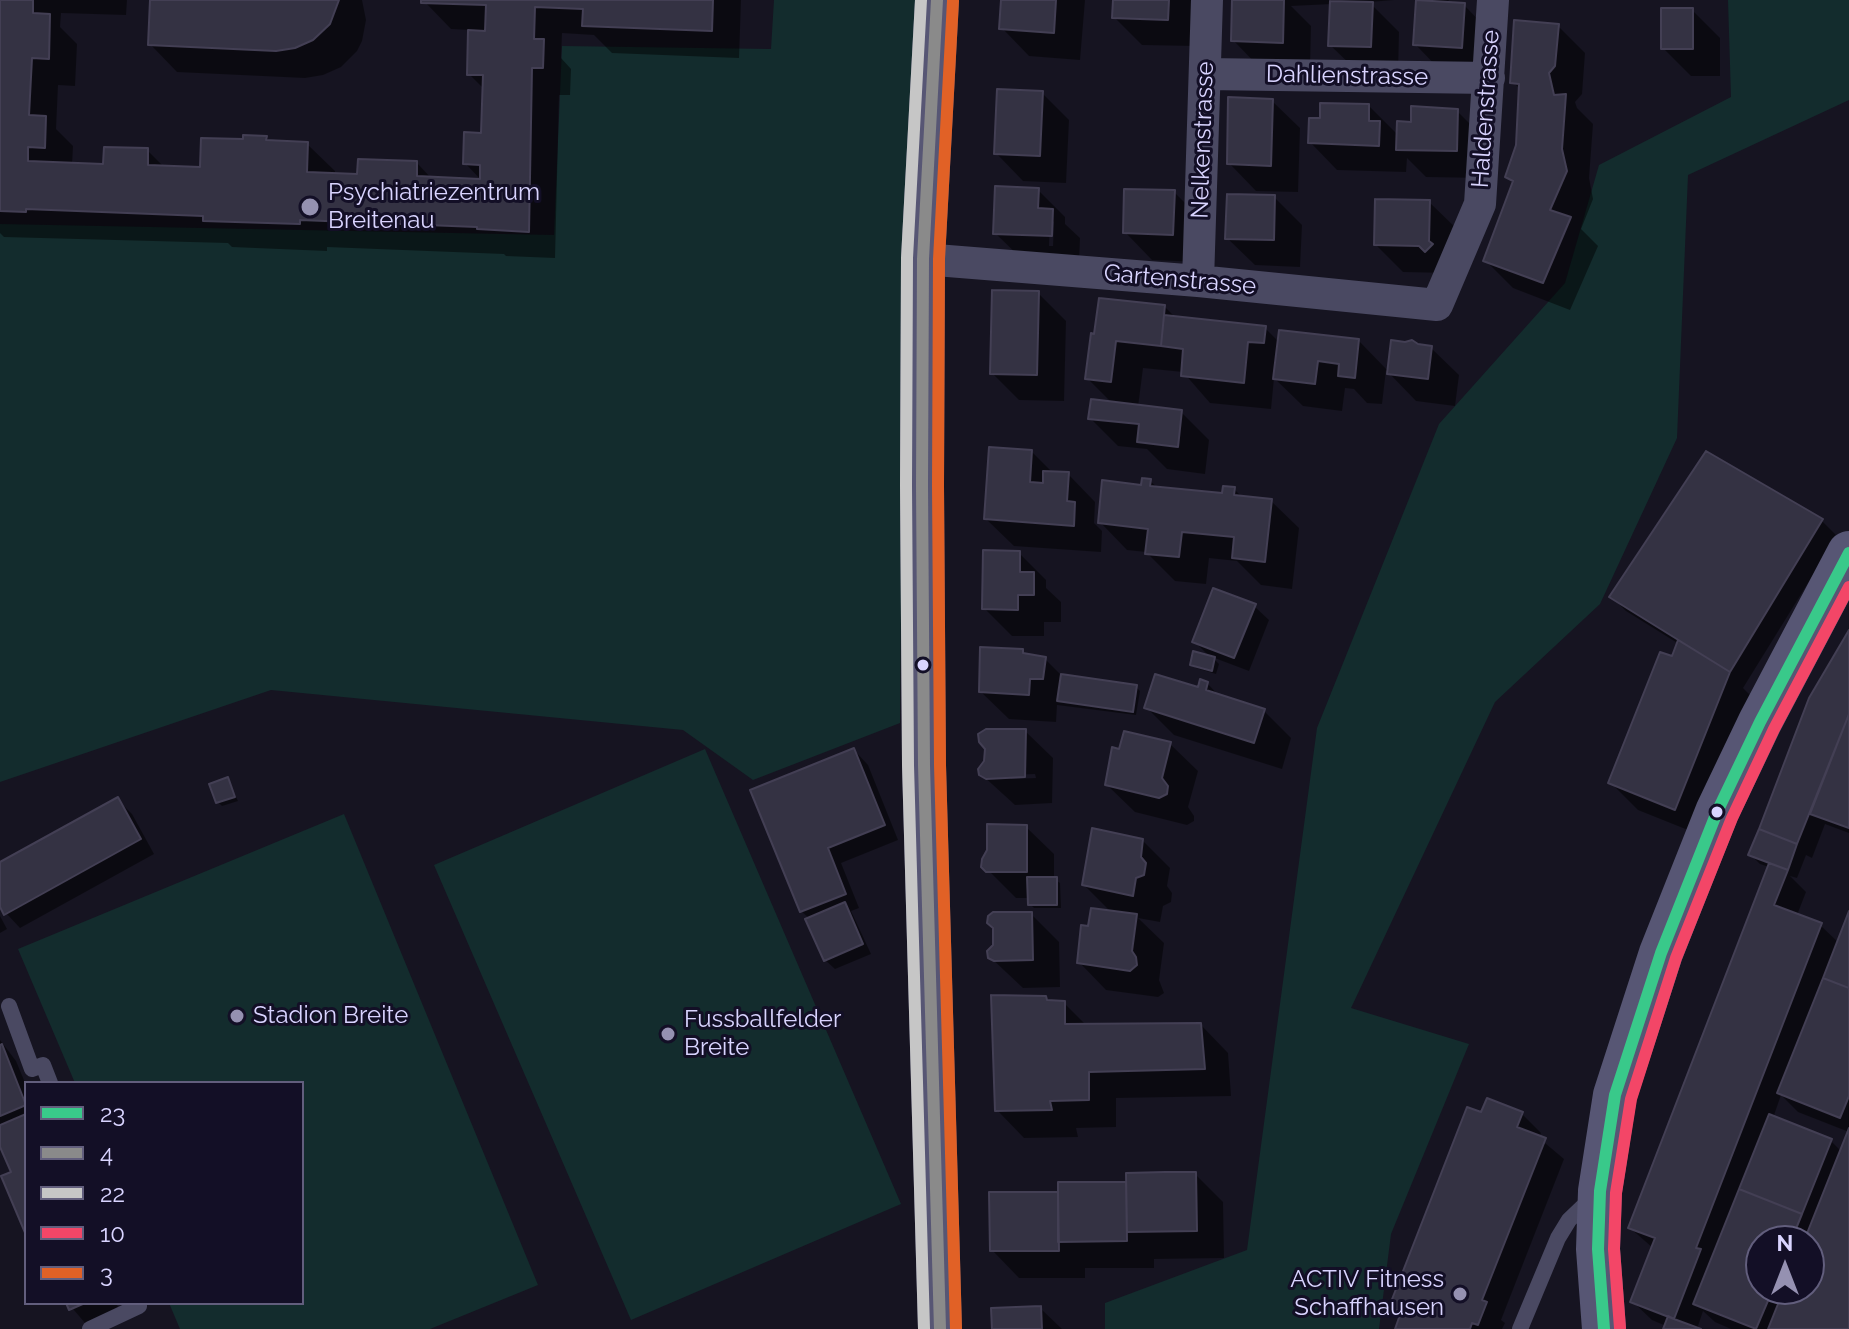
<!DOCTYPE html>
<style>
body{margin:0}
#map{position:relative;width:1849px;height:1329px;overflow:hidden;background:#161421;font-family:Raleway,sans-serif}
canvas{display:block}
.legend{position:absolute;left:24px;top:1081px;width:280px;height:224px;box-sizing:border-box;background:#130f26;border:2px solid #625e7d;margin:0;padding:10px 14px;list-style:none;font-size:24px;color:#d9d4ff}
.legend li{display:flex;align-items:center;gap:16px;height:40px}
.legend b{width:40px;border:2px solid #625e7d}
.north{position:absolute;left:1745px;top:1225px;width:80px;height:80px;box-sizing:border-box;background:#130f26;border:2px solid #625e7d;border-radius:50%;rotate:0deg;font-size:22px;font-weight:700;line-height:32px;text-align:center;color:#d9d4ff}
.north::after{content:'';display:block;margin:auto;width:28px;height:36px;background:#9591b1;clip-path:polygon(50% 0,100% 100%,50% 72%,0 100%)}
</style>
<div id="map">
<canvas width="1849" height="1329"></canvas>
<ul class="legend">
<li><b style="height:10px;background:#39c98a"></b>23</li>
<li><b style="height:10px;background:#8a8a8a"></b>4</li>
<li><b style="height:10px;background:#c6c6c6"></b>22</li>
<li><b style="height:10px;background:#f34667"></b>10</li>
<li><b style="height:10px;background:#e16126"></b>3</li>
</ul>
<div class="north">N</div>
</div>
<script>
const ctx = document.querySelector('canvas').getContext('2d');
ctx.lineJoin = 'round';
function fill(path, color) { ctx.fillStyle = color; ctx.fill(path, 'evenodd'); }
const toPath = rows => new Path2D(rows.map(r => 'M' + r).join(''));
function stroke(path, color, width, dash) { ctx.strokeStyle = color; ctx.lineWidth = width; ctx.lineCap = dash ? 'butt' : 'round'; ctx.setLineDash(dash || []); ctx.stroke(path); }
function drawText(font, color, halo, rows, align = 'center') {
  ctx.font = font + ' Raleway,sans-serif'; ctx.lineWidth = 6; ctx.setLineDash([]); ctx.textBaseline = 'middle'; ctx.strokeStyle = halo; ctx.fillStyle = color; for (const [text, x, y, turn = 0] of rows) {
    ctx.save(); ctx.translate(x, y); ctx.rotate((+turn || 0) * Math.PI / 180); ctx.textAlign = isNaN(turn) ? turn : align; if (halo) ctx.strokeText(text, 0, 0); ctx.fillText(text, 0, 0); ctx.restore();
  }
}
fill(toPath([
 [774,0,920,0,904,240,900,723,753,780,683,730,271,690,0,782,0,224,554,235,562,46,771,49],
 [1728,0,1849,0,1849,100,1688,175,1677,438,1600,604,1495,702,1351,1008,1469,1044,1391,1234,1379,1329,1105,1329,1105,1303,1247,1250,1317,728,1439,424,1565,283,1599,165,1731,97],
 [705,749,901,1204,631,1320,434,865],
 [344,814,538,1285,430,1329,180,1329,169,1303,302,1303,302,1083,75,1083,18,949]
]), '#132c2d');
fill(toPath([
 [0,0,127,0,126,15,61,13,60,27,77,44,75,86,58,85,56,129,73,146,72,165,105,166,147,150,165,168,202,169,244,141,266,138,270,142,307,144,335,171,335,175,359,176,417,163,432,179,482,181,465,163,483,135,485,90,469,74,470,30,451,29,423,0,741,0,739,58,612,53,594,35,562,33,561,58,571,69,570,95,559,95,555,258,506,256,504,254,327,247,327,251,232,247,228,243,4,237,0,233],
 [152,0,362,0,366,20,362,41,357,51,341,67,323,75,305,78,177,72,150,44],
 [1003,0,1085,0,1080,60,1029,56,1002,28],
 [1115,0,1196,0,1195,46,1142,45,1114,17],
 [1234,0,1394,0,1369,2,1399,32,1398,74,1358,72,1330,45,1332,4,1291,6,1311,26,1310,69,1260,68,1233,40],
 [1418,0,1448,0,1452,4,1464,5,1491,33,1489,75,1442,72,1415,44],
 [1692,10,1720,38,1720,76,1691,76,1663,48],
 [1558,26,1585,53,1582,94,1575,102,1577,108,1593,124,1589,178,1593,199,1581,229,1598,246,1570,310,1513,288,1485,260,1514,183,1507,176,1518,145,1521,90,1513,82],
 [1042,93,1069,120,1066,183,1023,181,996,153],
 [1272,101,1300,128,1298,192,1256,191,1229,163],
 [1369,106,1399,136,1413,124,1457,111,1485,139,1484,178,1426,177,1407,158,1406,172,1337,170,1310,142,1322,120],
 [1038,190,1065,217,1065,224,1080,238,1079,262,1023,260,995,233],
 [1050,218,1054,222,1053,246,1049,246],
 [1174,192,1202,220,1200,262,1152,260,1125,232],
 [1274,197,1302,225,1300,267,1255,265,1227,238],
 [1429,202,1457,229,1449,273,1403,272,1376,245],
 [1038,293,1066,321,1064,401,1019,400,992,373],
 [1165,307,1176,318,1265,328,1280,343,1359,341,1389,372,1417,346,1431,348,1459,375,1455,406,1416,401,1386,370,1382,404,1367,403,1354,389,1345,388,1342,411,1303,406,1274,378,1271,409,1210,403,1183,372,1143,368,1138,407,1181,412,1209,440,1205,474,1167,469,1147,449,1118,446,1090,418,1113,404,1088,379,1092,335],
 [1032,452,1053,473,1068,474,1095,502,1094,523,1102,531,1101,552,1014,546,986,519],
 [1706,454,1822,521,1837,536,1743,688,1756,701,1703,836,1638,810,1610,782,1679,644,1626,611,1612,597],
 [1150,481,1158,488,1224,495,1234,489,1243,498,1271,501,1299,528,1292,589,1261,585,1237,561,1209,558,1206,584,1175,581,1146,552,1127,550,1100,522],
 [1019,553,1046,580,1046,588,1061,602,1061,622,1044,622,1044,636,1012,636,984,608],
 [1254,606,1269,620,1249,671,1212,657,1219,664,1216,674,1196,668,1192,664,1212,659,1194,641],
 [1849,634,1849,833,1825,824,1812,858,1806,855,1797,878,1790,876,1806,892,1797,915,1820,925,1839,943,1849,916,1849,1329,1731,1329,1715,1322,1703,1311,1697,1329,1665,1329,1666,1326,1652,1320,1632,1301,1653,1248,1630,1228,1769,867,1760,864,1750,854],
 [1781,1095,1798,1112,1849,1132,1841,1151,1831,1141,1773,1118],
 [1761,1241,1809,1241,1809,1289,1761,1289],
 [1022,651,1027,655,1045,659,1063,677,1136,687,1140,691,1136,715,1057,705,1056,722,1009,719,981,692],
 [1207,683,1220,697,1264,711,1291,738,1282,769,1174,735,1147,708,1199,690],
 [1025,731,1053,758,1052,803,1015,805,981,774],
 [1035,774,1036,778,1011,779,1011,775],
 [1170,744,1198,771,1188,807,1194,816,1194,821,1187,825,1135,812,1107,785],
 [854,750,868,765,898,840,841,863,859,908,851,911,871,954,835,969,825,960,810,919,801,911],
 [227,779,238,801,222,806,218,802],
 [117,799,132,814,154,854,20,928,6,913,0,903,0,865],
 [1026,827,1054,854,1054,879,1060,883,1061,908,1034,908,1030,904,1029,898,1016,898,984,866],
 [1142,840,1170,868,1167,886,1172,893,1171,902,1163,906,1160,922,1138,918,1164,943,1159,980,1164,993,1158,997,1106,990,1079,962,1090,929,1112,913,1084,885],
 [1031,914,1059,942,1060,987,1023,988,990,957],
 [0,916,7,929,0,933],
 [1045,998,1050,1002,1064,1003,1087,1026,1201,1025,1228,1053,1231,1096,1116,1098,1116,1127,1076,1128,1078,1137,1024,1138,997,1110],
 [0,1040,16,1061,26,1085,26,1230,13,1173,0,1142],
 [1522,1114,1541,1133,1539,1138,1564,1159,1501,1320,1505,1323,1502,1329,1397,1329,1402,1317,1391,1306,1482,1115],
 [1195,1174,1223,1202,1224,1258,1154,1259,1154,1268,1085,1268,1085,1278,1019,1278,992,1250,1060,1194,1060,1184,1128,1184],
 [68,1303,116,1303,119,1309,85,1323],
 [1040,1308,1062,1329,995,1329]
]), '#0007');
const building = toPath([
 [0,0,33,0,33,13,50,14,49,59,32,58,29,115,46,116,45,148,28,147,28,161,103,164,104,147,148,148,148,165,200,167,201,138,243,139,243,135,267,136,266,140,308,142,307,172,357,174,358,159,417,161,417,176,480,179,480,165,463,164,464,132,481,133,483,75,467,75,468,30,485,31,486,5,421,3,421,0,713,0,712,31,582,26,583,9,535,7,534,39,544,39,543,68,532,68,529,232,477,229,477,227,300,220,300,224,203,221,203,216,26,209,26,212,0,211,0,0],
 [150,0,339,0,330,24,313,40,295,48,276,51,148,45,150,0],
 [1001,0,1056,0,1054,33,999,29,1001,0],
 [1113,0,1169,0,1168,20,1112,18,1113,0],
 [1232,0,1284,0,1283,43,1231,41,1232,0],
 [1416,0,1465,3,1462,48,1413,45,1416,0],
 [1330,1,1373,2,1371,47,1328,46,1330,1],
 [1661,8,1693,8,1693,49,1661,49,1661,8],
 [1514,20,1559,24,1555,66,1549,73,1554,95,1566,94,1562,149,1567,171,1550,210,1571,217,1543,283,1483,261,1513,181,1505,177,1516,145,1519,84,1510,83,1514,20],
 [997,89,1043,91,1040,156,994,154,997,89],
 [1228,97,1273,99,1271,166,1227,164,1228,97],
 [1320,103,1369,104,1369,121,1380,121,1379,146,1308,143,1309,118,1320,118,1320,103],
 [1411,106,1458,109,1457,151,1396,150,1397,121,1411,122,1411,106],
 [995,186,1039,188,1038,208,1053,209,1052,236,993,234,995,186],
 [1124,189,1175,190,1173,235,1123,233,1124,189],
 [1227,194,1275,195,1274,240,1225,239,1227,194],
 [1375,199,1430,200,1429,241,1433,244,1425,252,1419,246,1374,245,1375,199],
 [992,290,1039,291,1037,375,990,374,992,290],
 [1099,298,1165,305,1161,346,1116,341,1111,382,1085,379,1091,333,1094,334,1099,298],
 [1164,315,1266,326,1264,343,1248,342,1244,383,1181,376,1183,349,1161,346,1164,315],
 [1279,330,1359,339,1355,378,1338,376,1339,364,1318,361,1315,384,1273,379,1279,330],
 [1391,340,1405,342,1412,340,1418,344,1432,346,1428,379,1387,374,1391,340],
 [1091,399,1182,410,1178,447,1137,442,1139,424,1088,419,1091,399],
 [989,447,1032,450,1030,482,1043,483,1043,471,1069,472,1067,501,1075,502,1074,526,984,519,989,447],
 [1706,451,1823,519,1730,672,1609,597,1706,451],
 [1142,478,1151,479,1150,486,1222,493,1223,486,1235,487,1234,495,1272,499,1265,562,1232,558,1234,537,1182,532,1179,557,1145,554,1148,529,1098,523,1102,480,1141,485,1142,478],
 [983,550,1020,551,1020,572,1034,572,1034,595,1018,595,1018,610,982,609,983,550],
 [1213,588,1256,604,1234,658,1192,642,1213,588],
 [1849,630,1849,714,1797,844,1759,829,1809,698,1849,630],
 [1678,640,1730,672,1675,810,1608,783,1660,652,1672,656,1678,640],
 [980,647,1023,649,1023,653,1046,657,1043,679,1030,679,1029,695,979,692,980,647],
 [1193,651,1215,657,1212,671,1190,665,1193,651],
 [1061,674,1137,685,1133,712,1057,701,1061,674],
 [1155,674,1198,687,1200,679,1208,682,1206,690,1265,709,1254,743,1144,708,1155,674],
 [1849,714,1849,828,1810,814,1849,714],
 [986,729,1026,729,1025,777,986,779,979,775,978,769,984,761,985,749,979,742,978,734,986,729],
 [1124,731,1171,742,1162,778,1168,786,1167,794,1159,798,1105,785,1112,747,1119,749,1124,731],
 [854,748,885,825,828,848,846,894,800,912,750,790,854,748],
 [228,777,235,797,216,803,209,784,228,777],
 [118,797,141,839,4,915,0,907,0,862,118,797],
 [987,824,1027,825,1027,872,986,872,981,867,982,859,987,850,987,824],
 [1092,828,1143,839,1141,857,1146,863,1144,875,1136,878,1133,896,1082,885,1092,828],
 [1759,829,1797,844,1788,870,1748,855,1759,829],
 [1769,863,1788,870,1774,905,1822,923,1696,1248,1701,1249,1674,1319,1630,1302,1655,1238,1628,1228,1769,863],
 [1027,877,1057,877,1057,905,1028,905,1027,877],
 [845,902,863,944,824,961,805,919,845,902],
 [1091,908,1137,914,1132,951,1136,957,1137,965,1130,971,1077,963,1081,925,1088,926,1091,908],
 [1849,911,1849,988,1823,978,1849,911],
 [993,912,1032,912,1033,960,994,961,988,958,987,951,993,945,993,928,987,923,988,916,993,912],
 [1823,978,1849,988,1849,1096,1840,1118,1777,1093,1823,978],
 [991,995,1046,996,1047,1000,1065,1001,1065,1024,1201,1023,1205,1069,1089,1072,1089,1100,1050,1101,1052,1110,995,1111,991,995],
 [2,1044,26,1105,0,1116,0,1045,2,1044],
 [1487,1098,1523,1112,1517,1127,1546,1138,1482,1300,1487,1302,1478,1325,1472,1323,1470,1329,1395,1329,1401,1312,1389,1307,1467,1107,1481,1112,1487,1098],
 [26,1114,26,1235,1,1176,11,1172,0,1147,0,1125,26,1114],
 [1769,1114,1832,1139,1802,1214,1739,1189,1769,1114],
 [1849,1128,1849,1329,1768,1329,1784,1289,1809,1289,1809,1241,1804,1241,1849,1128],
 [1165,1172,1196,1172,1197,1231,1127,1232,1126,1173,1165,1172],
 [1058,1182,1126,1182,1127,1241,1058,1242,1058,1182],
 [1739,1189,1802,1214,1791,1241,1761,1241,1761,1289,1773,1289,1756,1329,1693,1304,1739,1189],
 [989,1192,1058,1192,1059,1251,990,1251,989,1192],
 [66,1303,85,1303,69,1310,66,1303],
 [1041,1306,1042,1329,992,1329,991,1308,1041,1306],
 [1668,1316,1674,1319,1701,1329,1663,1329,1668,1316]
]);
fill(building, '#343243');
stroke(building, '#433f54', 2);
stroke(toPath([
 [9,1006,32,1069,43,1065,50,1083],
 [90,1329,139,1306,137,1303],
 [1520,1329,1558,1238,1569,1220,1593,1197]
]), '#4a4962', 16);
stroke(toPath([
 [1206,74,1489,78],
 [923,259,1198,281,1437,305,1480,204,1493,0],
 [1198,281,1207,0]
]), '#4a4962', 32);
stroke(toPath([
 [937,0,923,259,922,485,924,765,940,1329],
 [1604,1329,1598,1249,1600,1191,1615,1095,1661,953,1717,812,1760,722,1849,553]
]), '#575674', 44);
stroke(toPath([
 [1604,1329,1598,1249,1600,1191,1615,1095,1661,953,1717,812,1760,722,1849,553]
]), '#39c98a', 12);
stroke(toPath([
 [937,0,923,259,922,485,924,765,940,1329]
]), '#8a8a8a', 12);
stroke(toPath([
 [921,0,907,258,906,485,908,765,924,1329]
]), '#c6c6c6', 12);
stroke(toPath([
 [1620,1328,1614,1249,1616,1193,1631,1099,1676,958,1732,818,1774,729,1849,587]
]), '#f34667', 12);
stroke(toPath([
 [953,1,939,259,938,485,940,765,956,1329]
]), '#e16126', 12);
for (const [x, y, r, color] of [
 [310,207,10,"#9591b1"],
 [923,665,7,"#d9d4ff"],
 [1717,812,7,"#d9d4ff"],
 [237,1016,8,"#9591b1"],
 [668,1034,8,"#9591b1"],
 [1460,1294,8,"#9591b1"]
]) { const dot = new Path2D(); dot.arc(x, y, r, 0, 2 * Math.PI); ctx.fillStyle = color; ctx.fill(dot); stroke(dot, '#130f26', 3); }
drawText('24px', '#d9d4ff', '#130f26', [
 ["Dahlienstrasse",1347,76,1],
 ["Haldenstrasse",1486,109,-86],
 ["Nelkenstrasse",1203,140,-88],
 ["Gartenstrasse",1180,280,5]
]);
drawText('24px', '#d9d4ff', '#130f26', [
 ["Psychiatriezentrum",328,193],
 ["Breitenau",328,221],
 ["Stadion Breite",253,1016],
 ["Fussballfelder",684,1020],
 ["Breite",684,1048],
 ["ACTIV Fitness",1444,1280,"right"],
 ["Schaffhausen",1444,1308,"right"]
], 'left');
</script>
